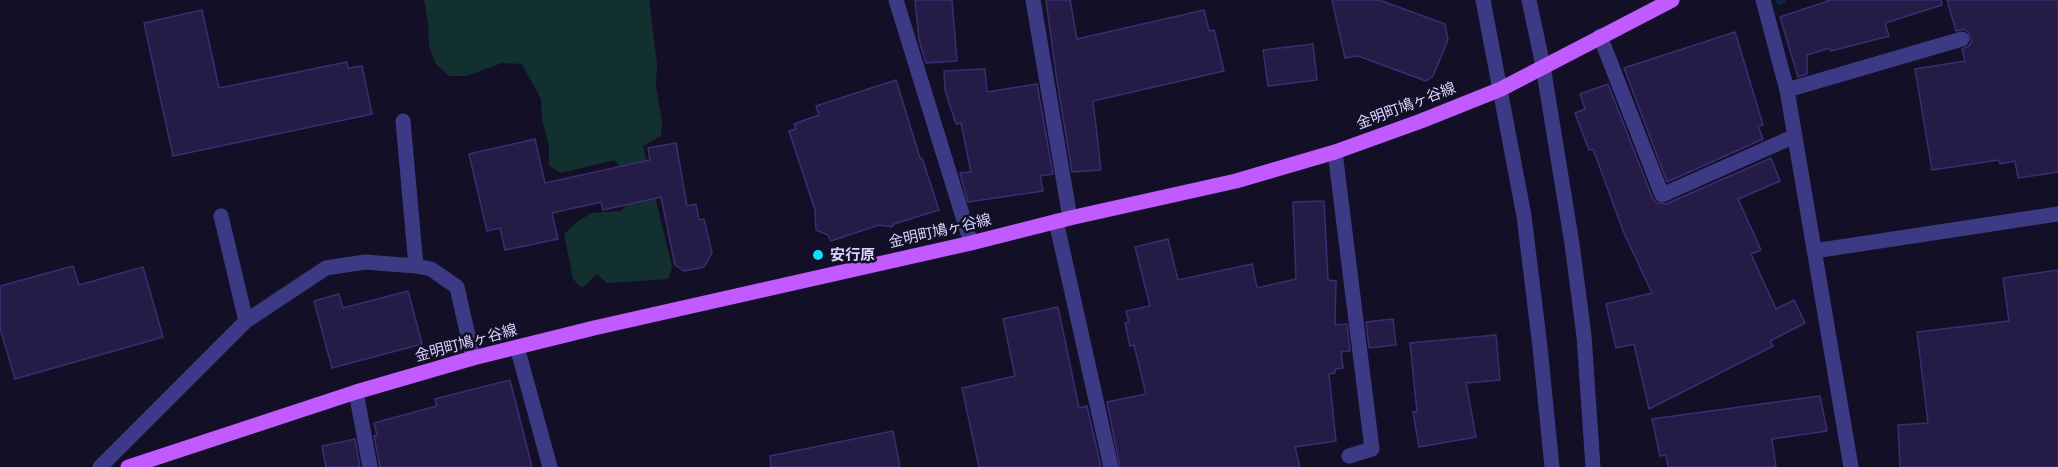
<!DOCTYPE html>
<meta charset="utf-8">
<style>
body{margin:0}
canvas{display:block;background:#130f26}
</style>
<canvas width="2058" height="467"></canvas>
<script>
const ctx = document.querySelector('canvas').getContext('2d');
ctx.lineJoin = 'round';
function fill(path, color) { ctx.fillStyle = color; ctx.fill(path, 'evenodd'); }
const toPath = rows => new Path2D(rows.map(r => 'M' + r).join(''));
function stroke(path, color, width, dash) { ctx.strokeStyle = color; ctx.lineWidth = width; ctx.lineCap = dash ? 'butt' : 'round'; ctx.setLineDash(dash || []); ctx.stroke(path); }
function drawText(font, color, halo, rows, align = 'center') {
  ctx.font = font + ' "Asap Condensed","Noto Sans JP",sans-serif'; ctx.lineWidth = 5; ctx.setLineDash([]); ctx.textBaseline = 'middle'; ctx.strokeStyle = halo; ctx.fillStyle = color; for (const [text, x, y, turn = 0] of rows) {
    ctx.save(); ctx.translate(x, y); ctx.rotate((+turn || 0) * Math.PI / 180); ctx.textAlign = isNaN(turn) ? turn : align; if (halo) ctx.strokeText(text, 0, 0); ctx.fillText(text, 0, 0); ctx.restore();
  }
}
fill(toPath([
 [424,0,649,0,657,63,656,86,662,122,661,136,643,146,672,267,668,279,607,283,597,274,582,288,573,279,564,234,578,221,592,213,620,211,628,205,623,170,614,160,561,173,549,166,549,147,542,119,541,99,522,64,502,63,466,76,449,76,435,63,429,45,428,22]
]), '#12302f');
stroke(toPath([
 [1780,1,1782,0]
]), '#0c2248', 8);
const building = toPath([
 [915,0,952,0,957,61,926,63,919,40,915,0],
 [1046,0,1070,0,1077,39,1204,10,1209,31,1214,30,1224,71,1093,101,1101,170,1072,172,1057,81,1046,0],
 [1332,0,1379,0,1445,24,1448,40,1433,76,1426,81,1358,56,1345,58,1332,0],
 [1831,0,1941,0,1942,5,1885,23,1889,36,1831,51,1830,48,1807,55,1807,74,1798,77,1780,17,1831,0],
 [1947,0,2058,0,2058,172,2018,178,2015,161,2000,164,1999,160,1932,170,1915,69,1965,61,1962,49,1969,46,1972,41,1968,32,1964,29,1956,31,1947,0],
 [202,10,219,88,347,62,348,68,362,66,372,114,173,156,144,23,202,10],
 [1735,32,1763,125,1758,126,1763,139,1667,182,1624,68,1735,32],
 [1313,44,1317,80,1268,86,1263,50,1313,44],
 [985,69,987,92,1037,84,1053,174,1040,176,1043,191,968,202,960,173,971,172,961,123,956,124,945,90,944,71,985,69],
 [896,80,920,158,922,158,939,210,894,224,892,227,879,225,831,241,828,235,816,230,815,210,789,131,796,129,794,124,819,115,816,106,896,80],
 [1608,84,1653,199,1657,203,1666,204,1771,158,1780,181,1738,199,1761,250,1751,254,1776,309,1794,300,1805,323,1770,341,1773,346,1649,409,1634,344,1616,348,1606,304,1652,293,1624,233,1593,149,1589,150,1575,113,1585,109,1580,94,1608,84],
 [535,139,545,183,650,160,648,148,676,143,687,206,696,204,699,220,704,219,712,253,704,267,684,271,675,265,661,197,603,210,601,202,552,213,558,239,505,250,500,228,487,231,469,154,535,139],
 [1324,201,1328,280,1336,281,1335,325,1347,324,1350,351,1341,352,1343,368,1335,369,1335,373,1329,374,1336,441,1295,447,1300,467,1120,467,1107,402,1146,394,1134,345,1130,346,1125,323,1129,322,1126,311,1150,306,1135,247,1168,239,1178,280,1252,264,1257,288,1296,279,1293,202,1324,201],
 [73,266,79,285,143,267,163,337,15,379,0,328,0,286,73,266],
 [2058,270,2058,467,1900,467,1898,425,1928,423,1917,332,2009,321,2003,278,2058,270],
 [408,291,422,344,332,368,314,301,339,294,343,308,408,291],
 [1058,307,1079,408,1087,406,1101,467,979,467,962,388,1015,376,1003,319,1058,307],
 [1393,319,1396,345,1369,348,1366,322,1393,319],
 [1496,335,1500,380,1466,383,1476,437,1419,447,1413,412,1417,411,1410,343,1496,335],
 [510,380,532,467,380,467,374,436,377,435,374,423,437,406,435,399,510,380],
 [1820,396,1827,431,1772,439,1776,467,1668,467,1666,455,1660,456,1652,419,1820,396],
 [893,431,900,467,771,467,770,456,893,431],
 [355,439,360,467,326,467,322,446,355,439]
]);
fill(building, '#241b47');
stroke(building, '#3b2d73', 1.5);
stroke(toPath([
 [896,0,971,243],
 [1033,0,1070,218],
 [1483,0,1524,216,1540,347,1552,467],
 [1529,0,1543,66,1572,244,1584,336,1593,467],
 [1763,0,1787,90,1851,467],
 [1600,36,1662,195,1795,136],
 [1787,90,1962,39],
 [403,121,416,266],
 [1335,152,1372,449,1349,456],
 [221,216,246,321],
 [1056,221,1111,467],
 [1814,251,2058,214],
 [517,347,550,467],
 [356,392,370,467],
 [100,467,246,321,326,268,365,262,416,266,431,269,457,287,473,358]
]), '#3d3a85', 15);
stroke(toPath([
 [128,467,356,392,473,358,594,328,971,243,1070,218,1236,181,1335,152,1421,121,1501,89,1672,0]
]), '#c25bff', 15);
for (const [x, y, r, color] of [
 [818,255,6,"#00e5ff"]
]) { const dot = new Path2D(); dot.arc(x, y, r, 0, 2 * Math.PI); ctx.fillStyle = color; ctx.fill(dot); stroke(dot, '#130f26', 2); }
drawText('15px', '#d9d4ff', '#130f26', [
 ["金明町鳩ヶ谷線",1406,106,-21],
 ["金明町鳩ヶ谷線",940,231,-13],
 ["金明町鳩ヶ谷線",466,343,-15]
]);
drawText('bold 15px', '#d9d4ff', '#130f26', [
 ["安行原",830,255]
], 'left');
</script>
